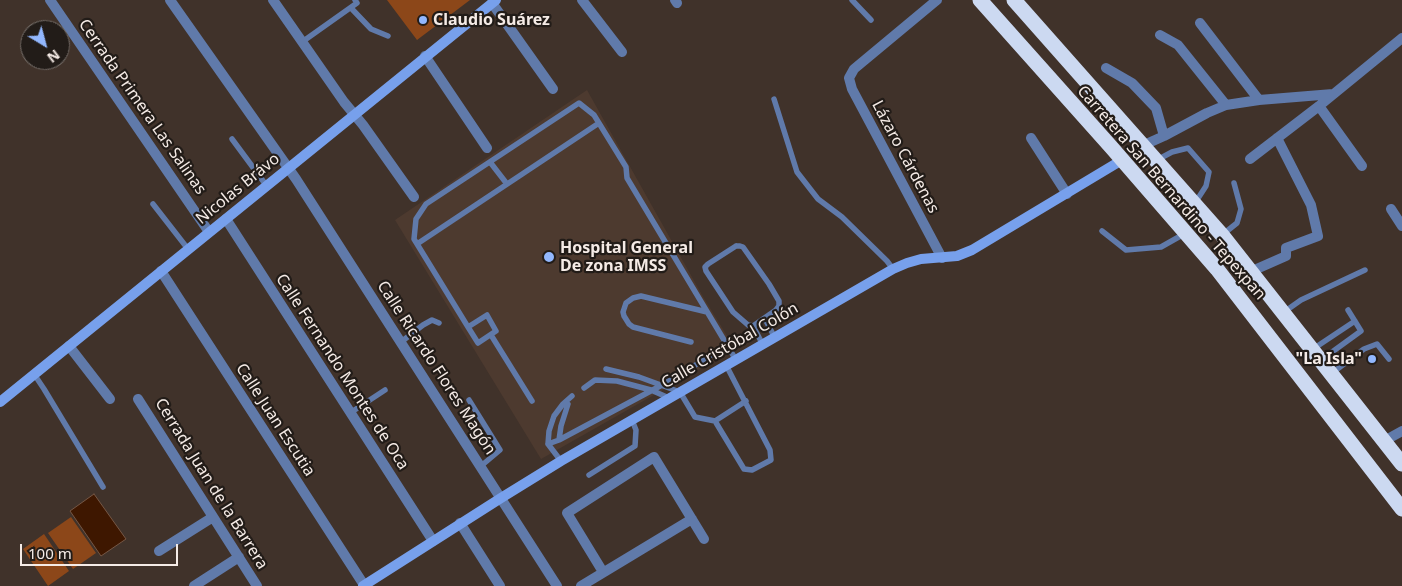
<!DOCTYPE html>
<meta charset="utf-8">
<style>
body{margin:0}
#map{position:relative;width:1402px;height:586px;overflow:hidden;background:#40322a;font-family:"Noto Sans",sans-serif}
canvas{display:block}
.north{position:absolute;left:20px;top:20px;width:50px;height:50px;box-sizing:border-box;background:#221c18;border:1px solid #766f6a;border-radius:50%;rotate:143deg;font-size:14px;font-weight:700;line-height:20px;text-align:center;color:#f5ebe6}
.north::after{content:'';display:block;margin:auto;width:18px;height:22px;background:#92b7fd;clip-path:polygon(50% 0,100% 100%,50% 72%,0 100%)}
.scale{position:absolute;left:20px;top:544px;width:158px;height:22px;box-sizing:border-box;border:2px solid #f5ebe6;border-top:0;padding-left:6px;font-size:15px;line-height:18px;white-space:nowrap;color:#f5ebe6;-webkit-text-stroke:4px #221c18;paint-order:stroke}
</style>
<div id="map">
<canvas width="1402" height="586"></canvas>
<div class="north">N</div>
<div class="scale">100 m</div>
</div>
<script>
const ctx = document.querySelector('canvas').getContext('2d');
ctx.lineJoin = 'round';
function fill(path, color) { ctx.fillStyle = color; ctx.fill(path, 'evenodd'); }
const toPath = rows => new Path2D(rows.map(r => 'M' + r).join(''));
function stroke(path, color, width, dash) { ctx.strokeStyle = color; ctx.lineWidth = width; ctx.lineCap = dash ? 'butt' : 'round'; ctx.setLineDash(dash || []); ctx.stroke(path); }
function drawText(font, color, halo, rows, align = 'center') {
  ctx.font = font + ' "Noto Sans",sans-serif'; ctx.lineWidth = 4.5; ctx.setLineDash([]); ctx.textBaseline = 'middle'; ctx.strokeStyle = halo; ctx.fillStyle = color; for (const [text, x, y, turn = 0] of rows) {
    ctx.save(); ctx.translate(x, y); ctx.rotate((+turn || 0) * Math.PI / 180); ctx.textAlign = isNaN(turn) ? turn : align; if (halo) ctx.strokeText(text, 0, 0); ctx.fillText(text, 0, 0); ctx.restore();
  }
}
fill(toPath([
 [587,90,702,295,735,349,541,459,395,220]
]), '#4d3a2f');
fill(toPath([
 [387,0,470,0,417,40],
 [71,517,96,553,73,569,48,533],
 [44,534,69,571,48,586,23,549]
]), '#8c4719');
const water = toPath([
 [94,494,126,539,101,556,70,511,94,494]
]);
fill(water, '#3e1700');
stroke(water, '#755745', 1);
stroke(toPath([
 [852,0,871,20],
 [351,8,371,29,388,36],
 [302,42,357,3,355,0],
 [774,99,797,172,818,199,842,217,887,261,893,269],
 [232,139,266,185],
 [1157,160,1172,152,1188,148,1209,172,1206,186,1195,203],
 [490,162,507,184],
 [153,204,188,249],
 [1102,231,1126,250,1161,247,1184,234],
 [1222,235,1237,223,1241,209,1234,183],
 [417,244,599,123],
 [736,246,740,246,743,247,769,284,779,301,779,306,776,310,753,326,748,325,733,312,706,271,705,267,708,264,736,246],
 [1284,312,1301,300,1365,270],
 [765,319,775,338],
 [753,326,763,345],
 [468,327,487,315,496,331,478,343,468,327,414,239,416,219,426,204,579,103,594,115,626,167,627,178,736,360],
 [491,335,532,401],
 [401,342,423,325,432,320,439,323],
 [691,342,633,327,629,324,624,316,623,312,626,303,633,298,641,296,707,312],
 [1313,349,1355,321],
 [1321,360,1361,331,1348,310],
 [606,369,639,377,680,392,695,417,715,421,744,469,752,470,771,460,770,450,726,365],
 [1332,373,1364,349,1377,344,1389,359],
 [34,374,44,389,103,487],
 [584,388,595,380,617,381,651,390,669,398],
 [469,400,500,450,481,466],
 [350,413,385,390],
 [715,421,746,401],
 [559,440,561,426,568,404],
 [548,444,549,431,554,416,563,404,572,396],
 [561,461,548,444,559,440,662,385,727,346],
 [589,475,635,446,636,430,632,420]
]), '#607aaa', 5.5);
stroke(toPath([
 [50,0,209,232],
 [170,0,296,179,557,586],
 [273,0,344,102,363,125,414,197],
 [582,0,622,52],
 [675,0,677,3],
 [937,0,854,69,849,78,852,89,942,258],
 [492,3,553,89],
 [1200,23,1259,100],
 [1160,35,1178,45,1226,105],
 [425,56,487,148],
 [1106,68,1132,83,1156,108,1164,136],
 [1319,106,1362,166],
 [1031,138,1067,194],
 [1144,145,1164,136,1207,113,1226,105,1259,100,1333,94],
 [1250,159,1319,106,1402,38],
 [1391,209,1402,226],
 [226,219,433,541],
 [161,271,364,585],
 [1252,271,1286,256,1286,248,1318,236,1311,205,1277,138],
 [69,346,110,399],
 [138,399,257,586],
 [1384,441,1402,431],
 [460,523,500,586],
 [159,551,213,517],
 [603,572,567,513,654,457,704,539],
 [194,586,239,557],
 [581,586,692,519]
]), '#607aaa', 10);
stroke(toPath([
 [0,402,496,0],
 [363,586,501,498,561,461,893,269,907,263,921,259,957,256,972,250,1122,160]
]), '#77a0ec', 10);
stroke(toPath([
 [980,0,1112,148,1217,269,1402,509],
 [1014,0,1222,235,1402,464]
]), '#ccd9f1', 15);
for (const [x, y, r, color] of [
 [423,20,5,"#92b7fd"],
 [549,257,6,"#92b7fd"],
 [1372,359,5,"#92b7fd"]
]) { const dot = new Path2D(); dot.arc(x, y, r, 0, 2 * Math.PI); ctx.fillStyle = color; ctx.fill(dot); stroke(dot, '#221c18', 2); }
drawText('bold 16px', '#f5ebe6', '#221c18', [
 ["Claudio Suárez",433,20],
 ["Hospital General",560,248],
 ["De zona IMSS",560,266],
 ["\"La Isla\"",1362,359,"right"]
], 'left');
drawText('16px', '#f5ebe6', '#221c18', [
 ["Cerrada Primera Las Salinas",142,107,55],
 ["Lázaro Cárdenas",905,157,62],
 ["Nicolas Brávo",238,189,-39],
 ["Carretera San Bernardino - Tepexpan",1171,193,49],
 ["Calle Cristóbal Colón",730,346,-30],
 ["Calle Ricardo Flores Magón",436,368,57],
 ["Calle Fernando Montes de Oca",342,372,57],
 ["Calle Juan Escutia",275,420,57],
 ["Cerrada Juan de la Barrera",211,484,58]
]);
</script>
